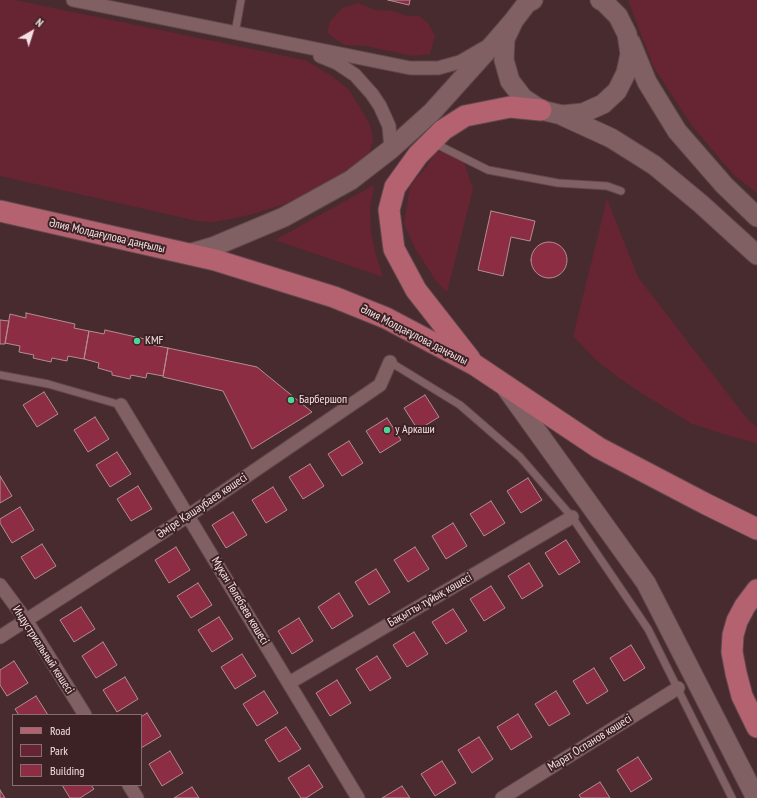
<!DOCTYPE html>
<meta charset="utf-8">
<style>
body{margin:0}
#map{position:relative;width:757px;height:798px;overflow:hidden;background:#472b2f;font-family:"PT Sans Narrow",sans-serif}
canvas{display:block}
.legend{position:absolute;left:12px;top:714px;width:130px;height:72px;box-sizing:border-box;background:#3c2125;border:1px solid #856d71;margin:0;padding:5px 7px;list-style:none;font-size:12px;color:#f3e0e2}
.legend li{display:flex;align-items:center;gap:8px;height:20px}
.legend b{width:20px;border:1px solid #856d71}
.north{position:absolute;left:12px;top:12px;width:40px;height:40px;-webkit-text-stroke:3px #3c2125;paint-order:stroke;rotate:39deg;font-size:11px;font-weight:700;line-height:16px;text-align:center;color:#f3e0e2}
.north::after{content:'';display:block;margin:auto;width:14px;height:18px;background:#f3e0e2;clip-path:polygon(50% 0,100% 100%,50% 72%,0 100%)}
</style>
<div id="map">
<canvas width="757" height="798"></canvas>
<ul class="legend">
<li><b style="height:5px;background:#b46170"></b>Road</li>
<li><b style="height:11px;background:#672433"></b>Park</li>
<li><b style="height:11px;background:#8c2d43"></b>Building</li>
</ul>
<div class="north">N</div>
</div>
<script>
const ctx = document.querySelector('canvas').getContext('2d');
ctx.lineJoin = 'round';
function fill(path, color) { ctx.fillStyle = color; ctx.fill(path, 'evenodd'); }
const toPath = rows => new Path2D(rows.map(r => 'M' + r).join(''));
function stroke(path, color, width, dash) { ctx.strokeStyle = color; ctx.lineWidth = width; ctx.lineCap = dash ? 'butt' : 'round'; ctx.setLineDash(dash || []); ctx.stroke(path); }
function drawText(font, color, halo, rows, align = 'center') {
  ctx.font = font + ' "PT Sans Narrow",sans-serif'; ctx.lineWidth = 4; ctx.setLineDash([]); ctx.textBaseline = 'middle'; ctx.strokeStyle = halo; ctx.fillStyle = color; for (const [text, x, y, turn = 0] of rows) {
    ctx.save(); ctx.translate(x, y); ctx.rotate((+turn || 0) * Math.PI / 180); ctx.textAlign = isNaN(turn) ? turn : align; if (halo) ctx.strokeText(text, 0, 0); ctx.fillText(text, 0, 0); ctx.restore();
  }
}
fill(toPath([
 [0,0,15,0,305,60,332,76,348,89,358,104,370,125,373,139,370,151,364,159,321,187,282,205,249,215,215,222,197,221,0,176],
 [628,0,757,0,757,193,734,175,693,127,653,66],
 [358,3,375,10,393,11,407,16,419,16,428,23,435,36,430,54,412,56,366,46,344,45,327,33,330,21,342,8],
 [436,151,449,153,464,162,473,189,447,292,436,281,416,250,404,224,410,186,427,166],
 [374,185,370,208,371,233,376,255,383,277,275,240],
 [607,199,638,277,748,420,757,427,757,443,730,436,692,424,641,393,619,378,596,360,573,336]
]), '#672433');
const building = toPath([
 [388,0,410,0,409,5,388,0],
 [491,211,535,221,530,241,511,237,503,276,478,270,491,211],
 '531 260a18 18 0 1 1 36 0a18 18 0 1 1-36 0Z',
 [26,313,75,324,74,328,89,331,84,359,68,356,67,361,52,358,51,362,33,358,34,355,19,352,20,346,5,343,10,314,26,318,26,313],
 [0,320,9,321,5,344,0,344,0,320],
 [105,330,154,341,153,345,168,348,163,376,147,373,146,378,131,375,130,379,112,375,112,372,98,368,99,363,84,359,89,331,104,334,105,330],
 [168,348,257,367,312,412,252,449,223,391,163,377,168,348],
 [44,392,58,414,37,427,23,405,44,392],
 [425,395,439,417,418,430,404,408,425,395],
 [95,417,109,439,88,452,74,430,95,417],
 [387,418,401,440,380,453,366,431,387,418],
 [349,441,363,463,342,476,328,454,349,441],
 [117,452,131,474,110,487,96,465,117,452],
 [310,464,324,486,303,499,289,477,310,464],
 [0,476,12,496,0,503,0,476],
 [528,478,542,500,521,513,507,491,528,478],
 [138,486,152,509,131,521,117,499,138,486],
 [273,487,287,510,266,523,252,500,273,487],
 [491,501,505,523,484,536,470,514,491,501],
 [20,507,34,530,12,543,0,523,0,519,20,507],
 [233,512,247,535,226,548,212,525,233,512],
 [453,523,467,546,446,559,432,536,453,523],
 [566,540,580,562,559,575,545,553,566,540],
 [42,544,56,566,35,579,21,557,42,544],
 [176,547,190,570,169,583,155,560,176,547],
 [415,547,429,569,408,582,394,560,415,547],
 [529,563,543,586,522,599,508,576,529,563],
 [376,569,390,592,369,605,355,582,376,569],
 [198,583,212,605,191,618,177,596,198,583],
 [491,586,505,608,484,621,470,599,491,586],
 [339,593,353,616,332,629,318,607,339,593],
 [81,607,95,629,74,642,60,620,81,607],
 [453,609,467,631,446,644,432,622,453,609],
 [219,617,233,639,212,652,198,630,219,617],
 [299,618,313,641,292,654,278,631,299,618],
 [414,632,428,654,407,667,393,645,414,632],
 [103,642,117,665,96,678,82,656,103,642],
 [631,645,645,668,624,681,610,658,631,645],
 [242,654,256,676,235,689,221,667,242,654],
 [377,656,391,678,370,691,356,669,377,656],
 [14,661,28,683,7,696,0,685,0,670,14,661],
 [594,668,608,691,587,704,573,681,594,668],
 [125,677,138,699,117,712,103,690,125,677],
 [337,680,351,703,330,716,316,693,337,680],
 [264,691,278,713,257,726,243,704,264,691],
 [556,691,570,714,549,726,535,704,556,691],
 [36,696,48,715,19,715,15,709,36,696],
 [147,713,161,736,141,748,141,717,147,713],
 [518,714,532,737,511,750,497,727,518,714],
 [286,727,301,749,279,762,265,740,286,727],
 [479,737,493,759,472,773,458,750,479,737],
 [170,751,183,773,162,786,149,764,170,751],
 [638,757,652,779,631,792,617,770,638,757],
 [442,761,456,783,435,796,421,774,442,761],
 [309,765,323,787,306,798,301,798,288,778,309,765],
 [600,782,610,798,581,798,579,795,600,782],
 [62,785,91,785,94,789,80,798,70,798,62,785],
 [402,786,410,798,382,798,402,786],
 [192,787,199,798,174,798,192,787],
 [0,790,5,798,0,798,0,790]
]);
fill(building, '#8c2d43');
stroke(building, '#b18e92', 1);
const service = toPath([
 [235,33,241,0],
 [434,143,488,170,558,183,607,186,621,191],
 [390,362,460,405,520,457,572,517,648,629,732,798],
 [0,375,48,384,121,405]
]);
const minor = toPath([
 [73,0,410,68,438,68,460,62,484,48],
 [320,56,337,63,355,75,372,94,380,106,389,126,391,149],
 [121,405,358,798],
 [0,585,26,620,85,715],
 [0,637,188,516,380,385,390,362],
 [289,683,572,517],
 [129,785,137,798],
 [502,798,678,688]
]);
const secondary = toPath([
 [533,0,527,3,514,20,505,39,504,60,510,81,523,98,541,110,562,115,583,113,603,104,617,91,626,73,630,54,627,34,618,16,604,2,600,0],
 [631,43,647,82,677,131,724,185,757,217],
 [563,116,611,138,654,165,701,204,757,255],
 [188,254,215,246,284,217,351,180,391,149,432,112,495,42,514,20],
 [506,388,646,583,756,798]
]);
const primary = toPath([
 [0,211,215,260,334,297,386,318,475,365,599,448,706,504,757,529],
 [470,359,416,290,394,249,389,210,395,187,418,155,443,130,465,116,510,107,541,110],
 [757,590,745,606,737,621,733,635,732,652,736,673,742,696,757,727]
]);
stroke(service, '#60484c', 9);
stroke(minor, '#60484c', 15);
stroke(secondary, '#60484c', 21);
stroke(primary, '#60484c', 23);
stroke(service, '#816064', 7);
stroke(minor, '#816064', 13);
stroke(secondary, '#816064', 19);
stroke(primary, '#b46170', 21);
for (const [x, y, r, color] of [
 [137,341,4,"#52d397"],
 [291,400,4,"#52d397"],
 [387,430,4,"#52d397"]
]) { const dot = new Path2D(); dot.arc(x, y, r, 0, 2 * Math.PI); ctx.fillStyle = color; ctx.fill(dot); stroke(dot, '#3c2125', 1.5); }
drawText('12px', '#f3e0e2', '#3c2125', [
 ["Әлия Молдағұлова даңғылы",107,236,13],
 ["Әлия Молдағұлова даңғылы",414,335,27],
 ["Әміре Қашаубаев көшесі",202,506,-34],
 ["Бақытты тұйық көшесі",430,600,-30],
 ["Мұқан Төлебаев көшесі",240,601,59],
 ["Индустриальный көшесі",43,650,57],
 ["Марат Оспанов көшесі",590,743,-32]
]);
drawText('12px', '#f3e0e2', '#3c2125', [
 ["KMF",145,341],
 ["Барбершоп",299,400],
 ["у Аркаши",395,430]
], 'left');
</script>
